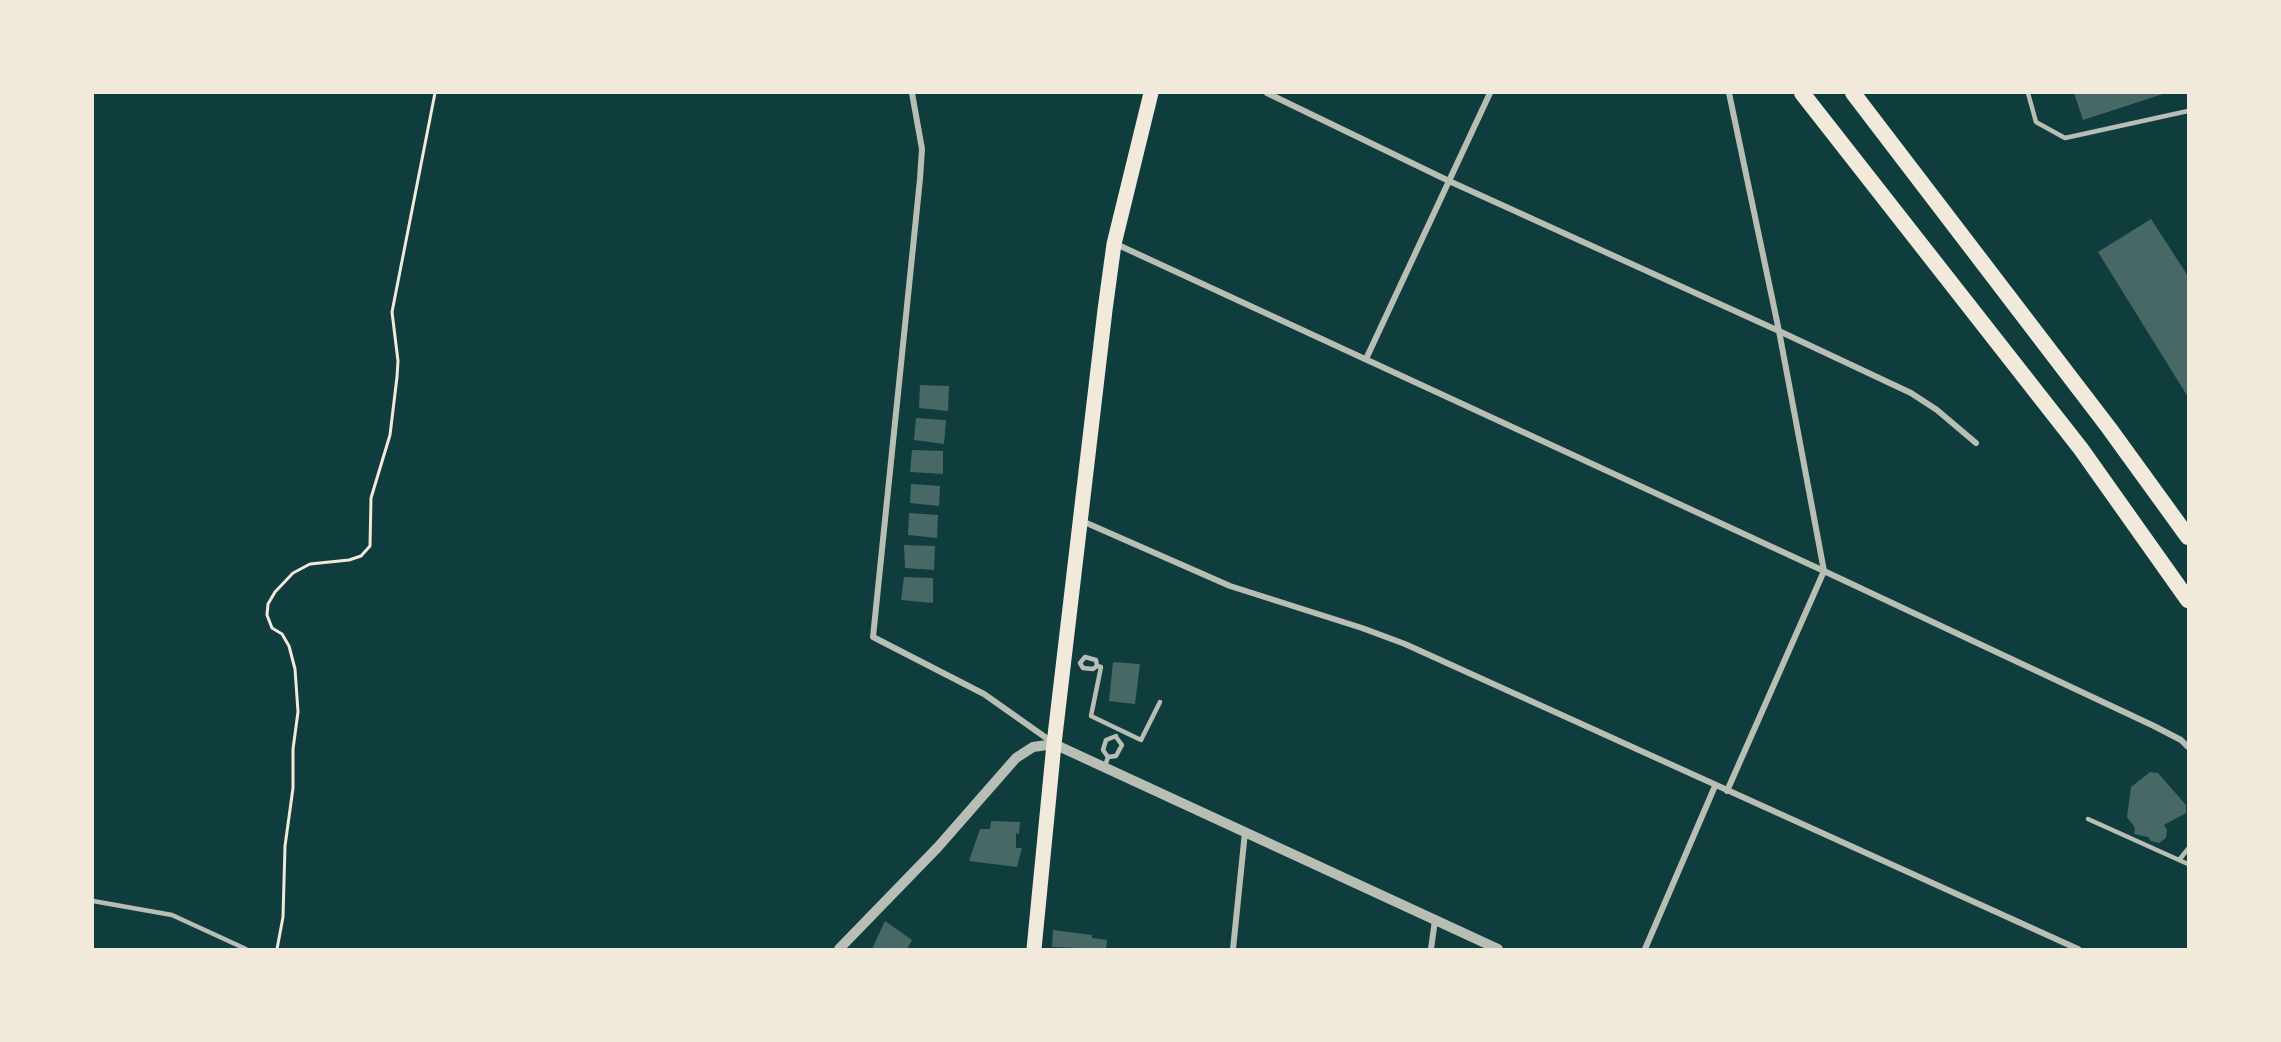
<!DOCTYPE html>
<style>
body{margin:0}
#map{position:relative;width:2281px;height:1042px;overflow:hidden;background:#0f3d3e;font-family:"Alegreya Sans",sans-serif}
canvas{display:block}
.frame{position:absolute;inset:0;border:94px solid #f1e9da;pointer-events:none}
</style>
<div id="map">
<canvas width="2281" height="1042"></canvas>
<div class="frame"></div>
</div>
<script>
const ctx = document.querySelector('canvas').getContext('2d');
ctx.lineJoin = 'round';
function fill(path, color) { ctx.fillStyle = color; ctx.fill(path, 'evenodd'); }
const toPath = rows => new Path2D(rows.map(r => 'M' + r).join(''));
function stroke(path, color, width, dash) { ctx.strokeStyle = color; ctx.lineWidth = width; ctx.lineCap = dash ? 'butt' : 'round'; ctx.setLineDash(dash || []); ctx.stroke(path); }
fill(toPath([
 [2074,93,2166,93,2083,120],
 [2151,219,2188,276,2188,397,2098,252],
 [920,385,949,386,948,411,919,408],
 [916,418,946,420,944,444,914,440],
 [912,450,943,451,943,474,910,472],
 [911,484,940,486,939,506,910,503],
 [909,513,938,515,937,538,908,535],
 [904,545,935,546,934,570,905,568],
 [904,577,933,578,933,603,901,600],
 [1113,662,1140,664,1135,704,1109,701],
 [2150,772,2158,773,2186,805,2186,813,2164,825,2167,830,2166,838,2159,843,2151,841,2148,837,2134,834,2135,828,2127,817,2131,787],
 [991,821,1020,822,1019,834,1016,833,1016,848,1022,848,1017,867,969,861,980,829,990,829],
 [885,921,912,940,907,949,872,949],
 [1053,930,1092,935,1092,938,1107,940,1106,949,1052,947]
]), '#486865');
stroke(toPath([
 [277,949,283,917,285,846,293,788,293,749,298,712,295,669,289,646,282,634,272,628,267,615,268,604,275,592,293,573,310,564,349,560,361,556,370,546,371,498,390,435,397,377,398,361,392,312,435,93]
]), '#f1e9da', 3);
stroke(toPath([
 [2028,93,2036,122,2065,138,2188,111],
 [1097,666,1093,669,1083,668,1080,663,1085,657,1096,660,1097,666,1101,667,1091,716,1141,740,1160,702],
 [1108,757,1103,750,1106,740,1116,736],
 [1105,766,1108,757,1116,756,1122,745,1116,737],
 [2088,819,2179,860],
 [2188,849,2179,860,2188,864],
 [93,901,172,915,246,949]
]), '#b8beb3', 4.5);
stroke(toPath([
 [912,93,922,149,920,179,873,637,984,694,1052,742],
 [1267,93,1449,181,1779,331,1911,393,1937,410,1976,443],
 [1116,244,1824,571,2154,726,2181,740,2188,747],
 [1366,359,1490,93],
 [1082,521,1230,586,1362,628,1405,644,2078,949],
 [1727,791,1824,571,1779,331,1729,93],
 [1233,949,1245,832],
 [1431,949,1435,920],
 [1645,949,1715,786]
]), '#b8beb3', 6);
stroke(toPath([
 [839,949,938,847,1016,758,1033,747,1054,744,1498,949]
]), '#b8beb3', 10);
stroke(toPath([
 [1034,949,1054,744,1105,310,1114,244,1151,93]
]), '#f1e9da', 15);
stroke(toPath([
 [1802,93,2081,449,2188,600],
 [1853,93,2109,428,2188,537]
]), '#f1e9da', 16);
</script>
